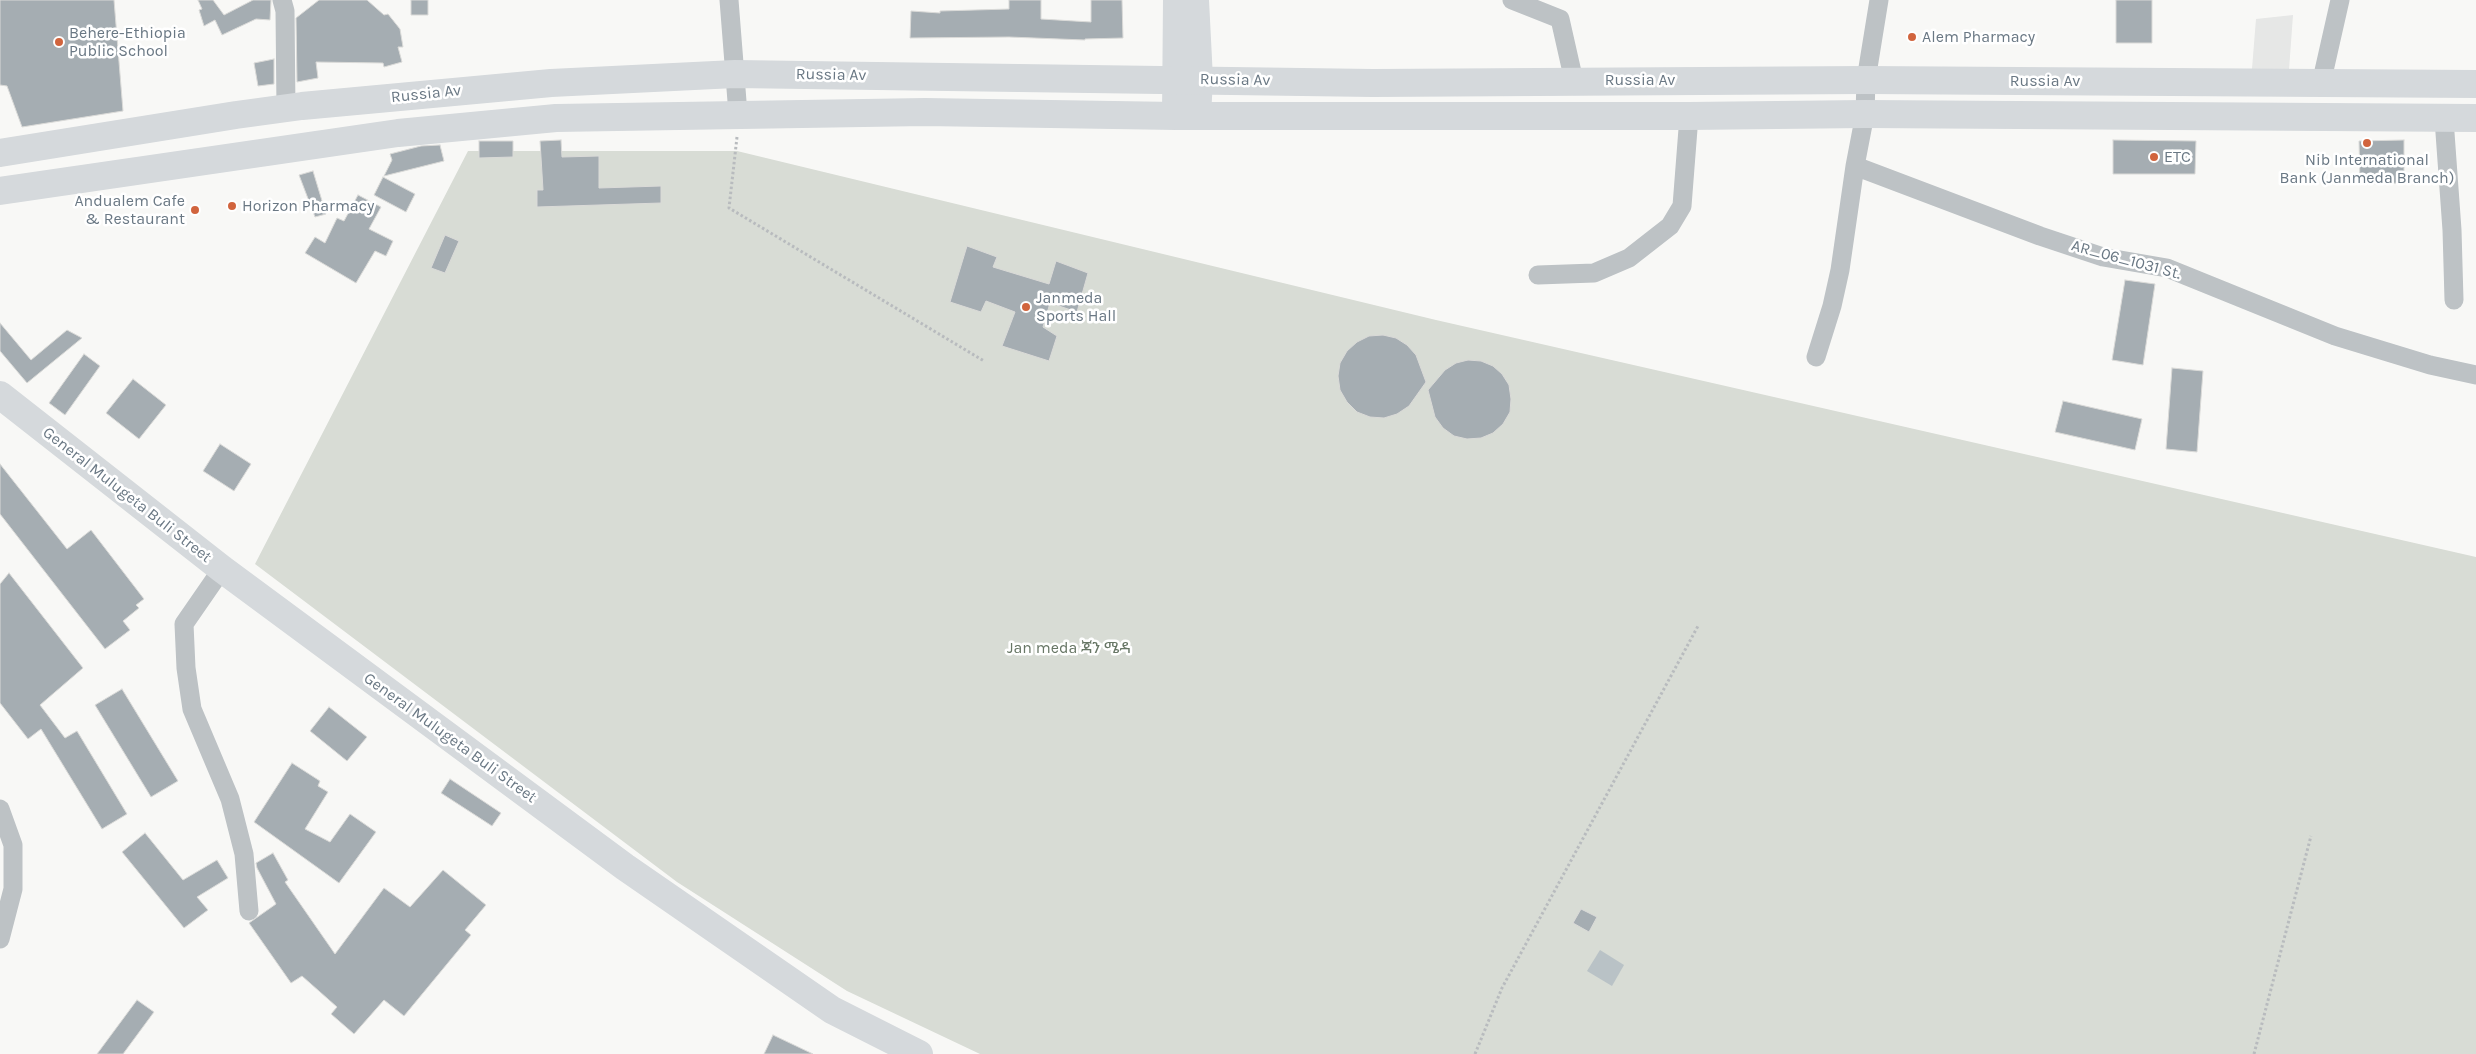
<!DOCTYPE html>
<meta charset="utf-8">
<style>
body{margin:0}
canvas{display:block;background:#f8f8f6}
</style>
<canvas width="2476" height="1054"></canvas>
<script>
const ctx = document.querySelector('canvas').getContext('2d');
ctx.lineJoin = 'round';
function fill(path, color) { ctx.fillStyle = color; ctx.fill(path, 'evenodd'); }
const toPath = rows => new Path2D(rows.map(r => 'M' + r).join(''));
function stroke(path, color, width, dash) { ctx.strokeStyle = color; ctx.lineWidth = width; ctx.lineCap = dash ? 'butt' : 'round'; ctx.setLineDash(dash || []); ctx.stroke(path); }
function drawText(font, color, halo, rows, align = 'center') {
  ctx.font = font + ' Karla,"Noto Sans Ethiopic",sans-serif'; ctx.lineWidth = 5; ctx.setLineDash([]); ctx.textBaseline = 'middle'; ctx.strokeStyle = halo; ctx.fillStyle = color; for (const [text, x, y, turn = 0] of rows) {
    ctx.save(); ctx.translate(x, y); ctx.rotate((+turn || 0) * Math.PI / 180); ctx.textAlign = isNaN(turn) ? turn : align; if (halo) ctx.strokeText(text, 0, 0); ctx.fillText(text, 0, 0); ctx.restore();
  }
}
fill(toPath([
 [2293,15,2289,70,2251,81,2256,19]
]), '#e6e7e6');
fill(toPath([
 [468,151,737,151,1436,320,2476,557,2476,1054,980,1054,847,991,677,882,255,564]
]), '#d8dcd5');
fill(toPath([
 [1600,950,1624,965,1612,986,1587,971]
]), '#b9c2c6');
const building = toPath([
 [0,0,114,0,123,111,22,127,7,86,0,85,0,0],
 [198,0,213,0,224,15,253,0,271,0,270,20,256,19,222,35,215,20,204,26,199,10,202,9,198,0],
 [319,0,367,0,384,15,388,14,400,29,403,47,398,47,402,62,384,67,383,63,316,62,318,78,297,82,296,18,319,0],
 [411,0,428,0,428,15,411,15,411,0],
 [1009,0,1041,0,1041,19,1091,22,1091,0,1122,0,1123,38,1085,39,1085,40,1009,37,910,38,911,11,940,13,940,11,1009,9,1009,0],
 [2116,0,2152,0,2152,43,2116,43,2116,0],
 [274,59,274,84,258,86,254,63,274,59],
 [561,140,562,157,599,156,599,188,661,186,661,203,537,207,537,190,543,190,540,141,561,140],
 [2113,140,2196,141,2195,174,2113,174,2113,140],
 [2404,140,2404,183,2360,184,2359,141,2404,140],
 [479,141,513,141,513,157,479,158,479,141],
 [440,145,444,161,384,176,392,160,390,154,421,146,440,145],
 [313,171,326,214,315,217,299,175,313,171],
 [383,177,415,194,406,212,374,195,383,177],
 [358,195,381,207,369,229,393,241,386,256,375,251,356,283,305,253,315,237,325,243,337,218,344,221,358,195],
 [445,235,459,241,445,273,431,268,445,235],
 [967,246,997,257,993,267,1049,284,1056,261,1088,273,1077,312,1050,303,1043,327,1057,336,1049,361,1002,346,1015,312,986,301,981,312,950,302,967,246],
 [2125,280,2155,284,2143,365,2112,360,2125,280],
 [0,323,31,360,67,330,82,338,27,383,0,351,0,323],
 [1383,335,1396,338,1407,345,1416,355,1426,382,1409,406,1397,414,1384,418,1370,417,1357,412,1347,402,1340,390,1338,376,1340,363,1347,351,1357,342,1369,336,1383,335],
 [84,354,100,366,65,415,49,403,84,354],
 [1468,360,1481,361,1493,366,1502,374,1509,385,1511,399,1510,412,1503,424,1493,433,1481,438,1467,439,1454,436,1443,428,1435,417,1428,390,1445,370,1456,363,1468,360],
 [2172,368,2203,371,2197,452,2166,449,2172,368],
 [133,379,166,405,139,439,106,413,133,379],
 [2063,401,2142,419,2135,450,2055,432,2063,401],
 [220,444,251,464,234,491,203,471,220,444],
 [0,464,67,549,91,530,144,599,136,605,139,608,123,621,130,630,105,649,0,514,0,464],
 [9,573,83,668,40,705,65,738,77,731,127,814,102,829,41,729,28,739,0,703,0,584,9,573],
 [122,689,178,781,151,797,95,705,122,689],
 [329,707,367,737,347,761,310,731,329,707],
 [292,763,320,781,318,786,328,792,305,829,330,842,350,814,376,832,339,883,254,822,292,763],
 [450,779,501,813,492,826,441,793,450,779],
 [145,833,183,880,217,860,228,878,197,897,208,910,184,928,122,852,145,833],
 [273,853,288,880,285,882,335,954,384,888,410,907,443,870,486,905,465,930,471,935,404,1016,384,1000,354,1034,331,1014,337,1007,302,976,291,983,249,923,276,904,257,868,256,863,273,853],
 [1581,909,1597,917,1589,932,1573,923,1581,909],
 [137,1000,154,1012,123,1054,97,1054,137,1000],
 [773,1035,813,1054,764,1054,773,1035]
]);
fill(building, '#a5adb2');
stroke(building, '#dadad8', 1);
stroke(toPath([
 [737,137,729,208,984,361],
 [1475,1054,1502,988,1698,626],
 [2254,1054,2311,836]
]), '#b8bbbe', 3, [2.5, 2.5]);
stroke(toPath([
 [282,0,285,11,286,109],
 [729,0,738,114],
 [1512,0,1560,19,1574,81],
 [1879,0,1866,80,1865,114,1855,166,2040,236,2103,257,2167,268,2335,336,2430,365,2476,375],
 [2321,84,2340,0],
 [2444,119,2452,230,2454,300],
 [1538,275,1594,273,1629,258,1670,226,1682,206,1689,116],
 [1816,357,1832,306,1840,270,1855,166],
 [222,569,184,624,186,668,192,709,230,799,244,854,249,911],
 [0,809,13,845,13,889,0,939]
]), '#bdc2c5', 19);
stroke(toPath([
 [1195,0,1199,79,1197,116],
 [1176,116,1177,0],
 [0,395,222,569,625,867,832,1010,919,1054]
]), '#d5d9dc', 28);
stroke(toPath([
 [0,153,236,115,302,106,551,83,735,74,1373,83,1866,80,2476,84],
 [0,191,398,133,556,118,925,112,1176,116,1689,116,1865,114,2476,118]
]), '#d5d9dc', 28);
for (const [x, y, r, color] of [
 [1912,37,5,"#d1643d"],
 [59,42,5,"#d1643d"],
 [2367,143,5,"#d1643d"],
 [2154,157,5,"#d1643d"],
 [232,206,5,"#d1643d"],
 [195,210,5,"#d1643d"],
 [1026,307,5,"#d1643d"]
]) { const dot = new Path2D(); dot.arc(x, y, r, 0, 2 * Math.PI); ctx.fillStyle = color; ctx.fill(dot); stroke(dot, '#fff', 2); }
drawText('16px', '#6a7884', '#fff', [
 ["Behere-Ethiopia",69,33],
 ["Public School",69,51],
 ["Alem Pharmacy",1922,37],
 ["ETC",2164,157],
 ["Nib International",2367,160,"center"],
 ["Bank (Janmeda Branch)",2367,178,"center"],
 ["Andualem Cafe",185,201,"right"],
 ["& Restaurant",185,219,"right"],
 ["Horizon Pharmacy",242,206],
 ["Janmeda",1036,298],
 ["Sports Hall",1036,316]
], 'left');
drawText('16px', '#6a7884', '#fff', [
 ["Russia Av",831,75,1],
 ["Russia Av",1235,80,1],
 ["Russia Av",1640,80],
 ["Russia Av",2045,81],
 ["Russia Av",426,94,-6],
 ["AR_06_1031 St.",2126,260,15],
 ["General Mulugeta Buli Street",127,495,38],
 ["General Mulugeta Buli Street",450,738,36]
]);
drawText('16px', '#677665', '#fff', [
 ["Jan meda ጃን ሜዳ",1069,648]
]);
</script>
